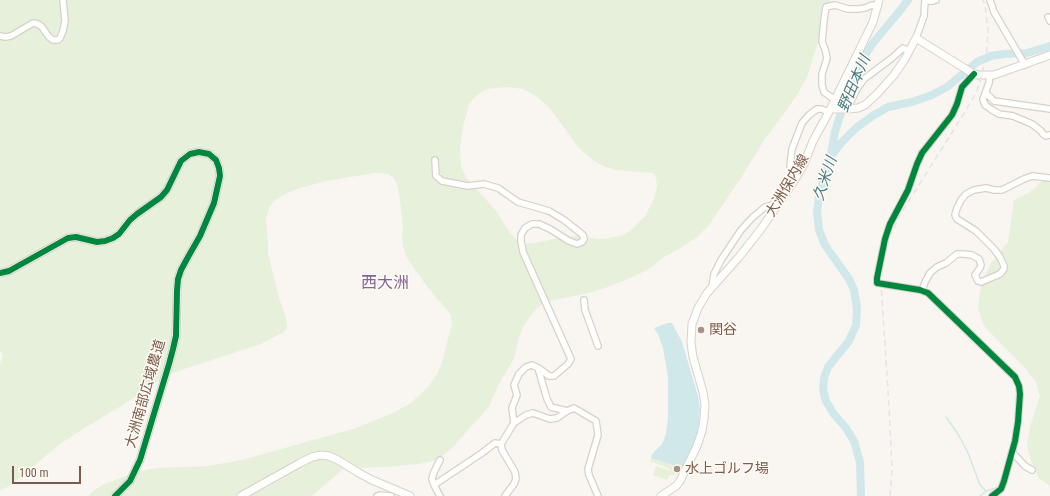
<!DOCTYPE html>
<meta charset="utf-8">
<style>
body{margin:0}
#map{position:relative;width:1050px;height:496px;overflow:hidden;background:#f9f5f0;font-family:"Roboto Condensed",sans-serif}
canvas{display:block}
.scale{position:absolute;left:12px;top:466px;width:69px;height:18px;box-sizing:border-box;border:2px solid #7a5c4d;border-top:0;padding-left:5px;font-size:12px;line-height:14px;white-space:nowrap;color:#7a5c4d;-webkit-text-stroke:3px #fffaf3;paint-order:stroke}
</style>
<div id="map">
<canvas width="1050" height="496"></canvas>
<div class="scale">100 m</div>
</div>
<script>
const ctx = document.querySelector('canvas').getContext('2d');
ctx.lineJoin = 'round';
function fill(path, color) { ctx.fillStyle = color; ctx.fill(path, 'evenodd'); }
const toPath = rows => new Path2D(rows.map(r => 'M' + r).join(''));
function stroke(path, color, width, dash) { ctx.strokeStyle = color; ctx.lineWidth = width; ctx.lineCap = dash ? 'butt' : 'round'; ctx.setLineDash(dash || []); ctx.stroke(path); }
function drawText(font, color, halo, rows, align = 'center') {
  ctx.font = font + ' "Roboto Condensed","Noto Sans JP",sans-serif'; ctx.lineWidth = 3; ctx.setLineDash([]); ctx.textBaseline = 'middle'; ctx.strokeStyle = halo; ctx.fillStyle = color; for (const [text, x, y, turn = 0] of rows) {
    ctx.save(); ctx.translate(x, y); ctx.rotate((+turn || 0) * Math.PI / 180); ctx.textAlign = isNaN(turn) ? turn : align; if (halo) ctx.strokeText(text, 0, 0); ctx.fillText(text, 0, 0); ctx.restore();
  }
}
fill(toPath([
 [0,0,830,0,827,16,821,33,807,77,797,95,783,115,764,140,743,175,709,225,696,238,682,247,664,257,649,269,628,279,605,288,584,294,558,299,547,302,541,305,534,311,524,325,518,340,515,356,512,362,501,380,488,408,450,450,442,456,433,461,419,464,385,467,362,468,353,466,343,469,312,496,89,496,92,492,102,485,139,471,158,468,208,466,242,460,356,428,393,413,411,403,428,387,438,373,442,362,452,324,451,315,429,289,416,271,406,256,403,246,402,235,403,226,400,199,397,184,393,177,388,174,375,173,326,181,300,188,287,193,275,200,270,206,266,219,268,243,268,253,279,298,286,318,287,328,284,332,261,344,187,368,173,373,162,379,121,406,83,429,60,444,11,485,0,491,0,364,3,356,2,352,0,351],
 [506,87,523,89,536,96,549,107,578,147,593,160,603,166,615,170,653,173,656,178,657,187,654,199,645,216,630,231,624,235,610,238,600,239,575,236,554,239,534,243,522,244,518,241,510,233,497,212,466,177,461,166,460,148,463,127,469,104,477,95,487,89],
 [1042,181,1050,181,1050,486,1039,478,1031,461,1027,445,1031,423,1040,396,1036,382,1024,367,984,326,978,308,981,285,991,263,1008,242,1014,200,1030,192],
 [651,458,673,465,687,465,680,474,670,475,667,480,653,475,656,466,670,471,671,470,668,468,650,461]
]), '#e7f0db');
fill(toPath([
 [668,323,672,323,682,342,698,396,700,409,699,425,696,439,690,455,683,465,673,465,651,458,652,454,662,444,666,434,668,418,668,377,663,348,658,334,654,328]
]), '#d0e8ea');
stroke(toPath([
 [946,417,958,434,968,453,980,485,986,491],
 [980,496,986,491,1000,487]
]), '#d0e8ea', 1.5);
stroke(toPath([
 [831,154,835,132,843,106,865,55,873,43,898,13,908,0],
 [861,496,860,462,854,441,846,428,833,413,826,401,823,390,824,378,828,367,849,341,856,325,857,308,854,290,849,279,825,245,819,230,817,212,819,196,831,156,842,142,856,128,874,115,888,107,912,102,932,95,947,87,977,62,991,56,1004,54,1027,53,1050,46]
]), '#d0e8ea', 8);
const street = toPath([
 [990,0,994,12,1025,65],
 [925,1,933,1,936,0],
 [1048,17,1050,21],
 [0,36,5,37,11,36,33,23,38,24,42,27,49,37,53,40,58,40,60,38,63,31,65,21,63,0],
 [916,38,924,16,925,0],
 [974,74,962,87,957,104,952,115,922,153,917,164,908,190,890,224,885,239,877,278,877,283,920,290,928,293,1015,377,1019,386,1020,394,1018,422,1015,441,1004,481,1001,489,992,496],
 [990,75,989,83,983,99,985,105,992,110,999,114,1013,116,1032,124,1041,131,1043,134,1046,136,1050,135],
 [986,93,994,101,1050,109],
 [835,100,824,92,822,85,822,74,827,58,825,49,822,42,824,20,826,7,835,5,848,9,858,9,865,8,872,5,878,6],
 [849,109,849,105,858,87,864,79,892,58,903,48,909,51],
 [435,160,436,176,442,181,468,186,484,184,498,188,518,202,549,211,564,220,583,235,584,239,582,242,577,244,569,241,550,229,539,224,532,224,525,228,521,235,521,241,523,252,571,359,568,364,554,376,549,376,540,369,532,365,526,367,519,374,514,385,517,395,512,408,514,423],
 [798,175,790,166,792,149,802,123,809,115,817,109,821,109,829,112],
 [712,287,714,274,721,260,741,230,753,217,765,207,779,203],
 [922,291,925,282,930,273,937,267,946,263,957,254,963,254,972,255,979,259,981,265,980,268,975,275,978,281,981,282,1000,274,1004,269,1004,266,1000,257,994,249,976,231,957,219,955,215,957,208,961,200,966,194,974,190,986,188,994,190,1002,190,1024,179,1032,176,1050,178],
 [584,300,585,310,598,346],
 [538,368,547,399,551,407,567,411],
 [1012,452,1025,466,1032,470],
 [434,485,432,479,434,472,440,460],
 [377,496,380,495,391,496],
 [440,496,434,485,482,453,495,443,501,444],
 [505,496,514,484,516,479,515,472,502,450,501,444,514,423,526,415,533,413,550,419,557,418,567,411,574,408,596,421,598,435,588,469,589,475,598,496]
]);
const secondary = toPath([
 [831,108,836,109,849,109,858,108,865,105,877,94,894,75,905,59,916,38,972,73,978,75,994,75,1050,55],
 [0,273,9,271,68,238,76,237,97,242,105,241,113,238,119,234,130,220,137,214,161,197,167,190,181,161,190,154,199,152,209,154,216,160,219,168,220,176,214,203,200,236,188,257,181,270,178,279,177,291,176,336,173,349,169,364,140,460,130,481,115,496],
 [241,496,300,463,312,457,321,455,329,456,338,460,359,473,372,480,410,496],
 [661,496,676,486,680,481,697,446,702,431,704,419,705,405,703,392,693,357,691,343,692,324,698,308,707,293,739,257,761,229,794,181,804,164,813,141,831,108,873,22,879,0]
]);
stroke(street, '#d7d1cb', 8);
stroke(secondary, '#d9d2cb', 9);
stroke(street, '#fefefd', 5.5);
stroke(secondary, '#fefefd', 7);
stroke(toPath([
 [890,496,892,469,889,406,881,284,883,263,890,236,900,215,963,115,976,93,982,75,987,49,988,31,985,5,983,0]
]), '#e6e3e7', 1.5, [6, 4]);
stroke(toPath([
 [974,74,962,87,957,104,952,115,922,153,917,164,908,190,890,224,885,239,877,278,877,283,920,290,928,293,1015,377,1019,386,1020,394,1018,422,1015,441,1004,481,1001,489,992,496],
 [0,273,9,271,68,238,76,237,97,242,105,241,113,238,119,234,130,220,137,214,161,197,167,190,181,161,190,154,199,152,209,154,216,160,219,168,220,176,214,203,200,236,188,257,181,270,178,279,177,291,176,336,173,349,169,364,140,460,130,481,115,496]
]), '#00873e', 6);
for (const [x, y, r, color] of [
 [701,330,4,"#a69286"],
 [677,469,4,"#a69286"]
]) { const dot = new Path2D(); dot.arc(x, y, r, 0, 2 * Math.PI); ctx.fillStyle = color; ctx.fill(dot); stroke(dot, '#fffaf3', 1.5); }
drawText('14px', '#7a5c4d', '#fffaf3', [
 ["大洲保内線",788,186,-59],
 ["大洲南部広域農道",146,394,-74]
]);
drawText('14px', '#7a5c4d', '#fffaf3', [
 ["関谷",709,330],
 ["水上ゴルフ場",685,469]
], 'left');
drawText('italic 15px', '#437c86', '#fffaf3', [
 ["野田本川",855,84,-67],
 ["久米川",826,179,-72]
]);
drawText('16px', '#846695', '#fffaf3', [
 ["西大洲",385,284]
]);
</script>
